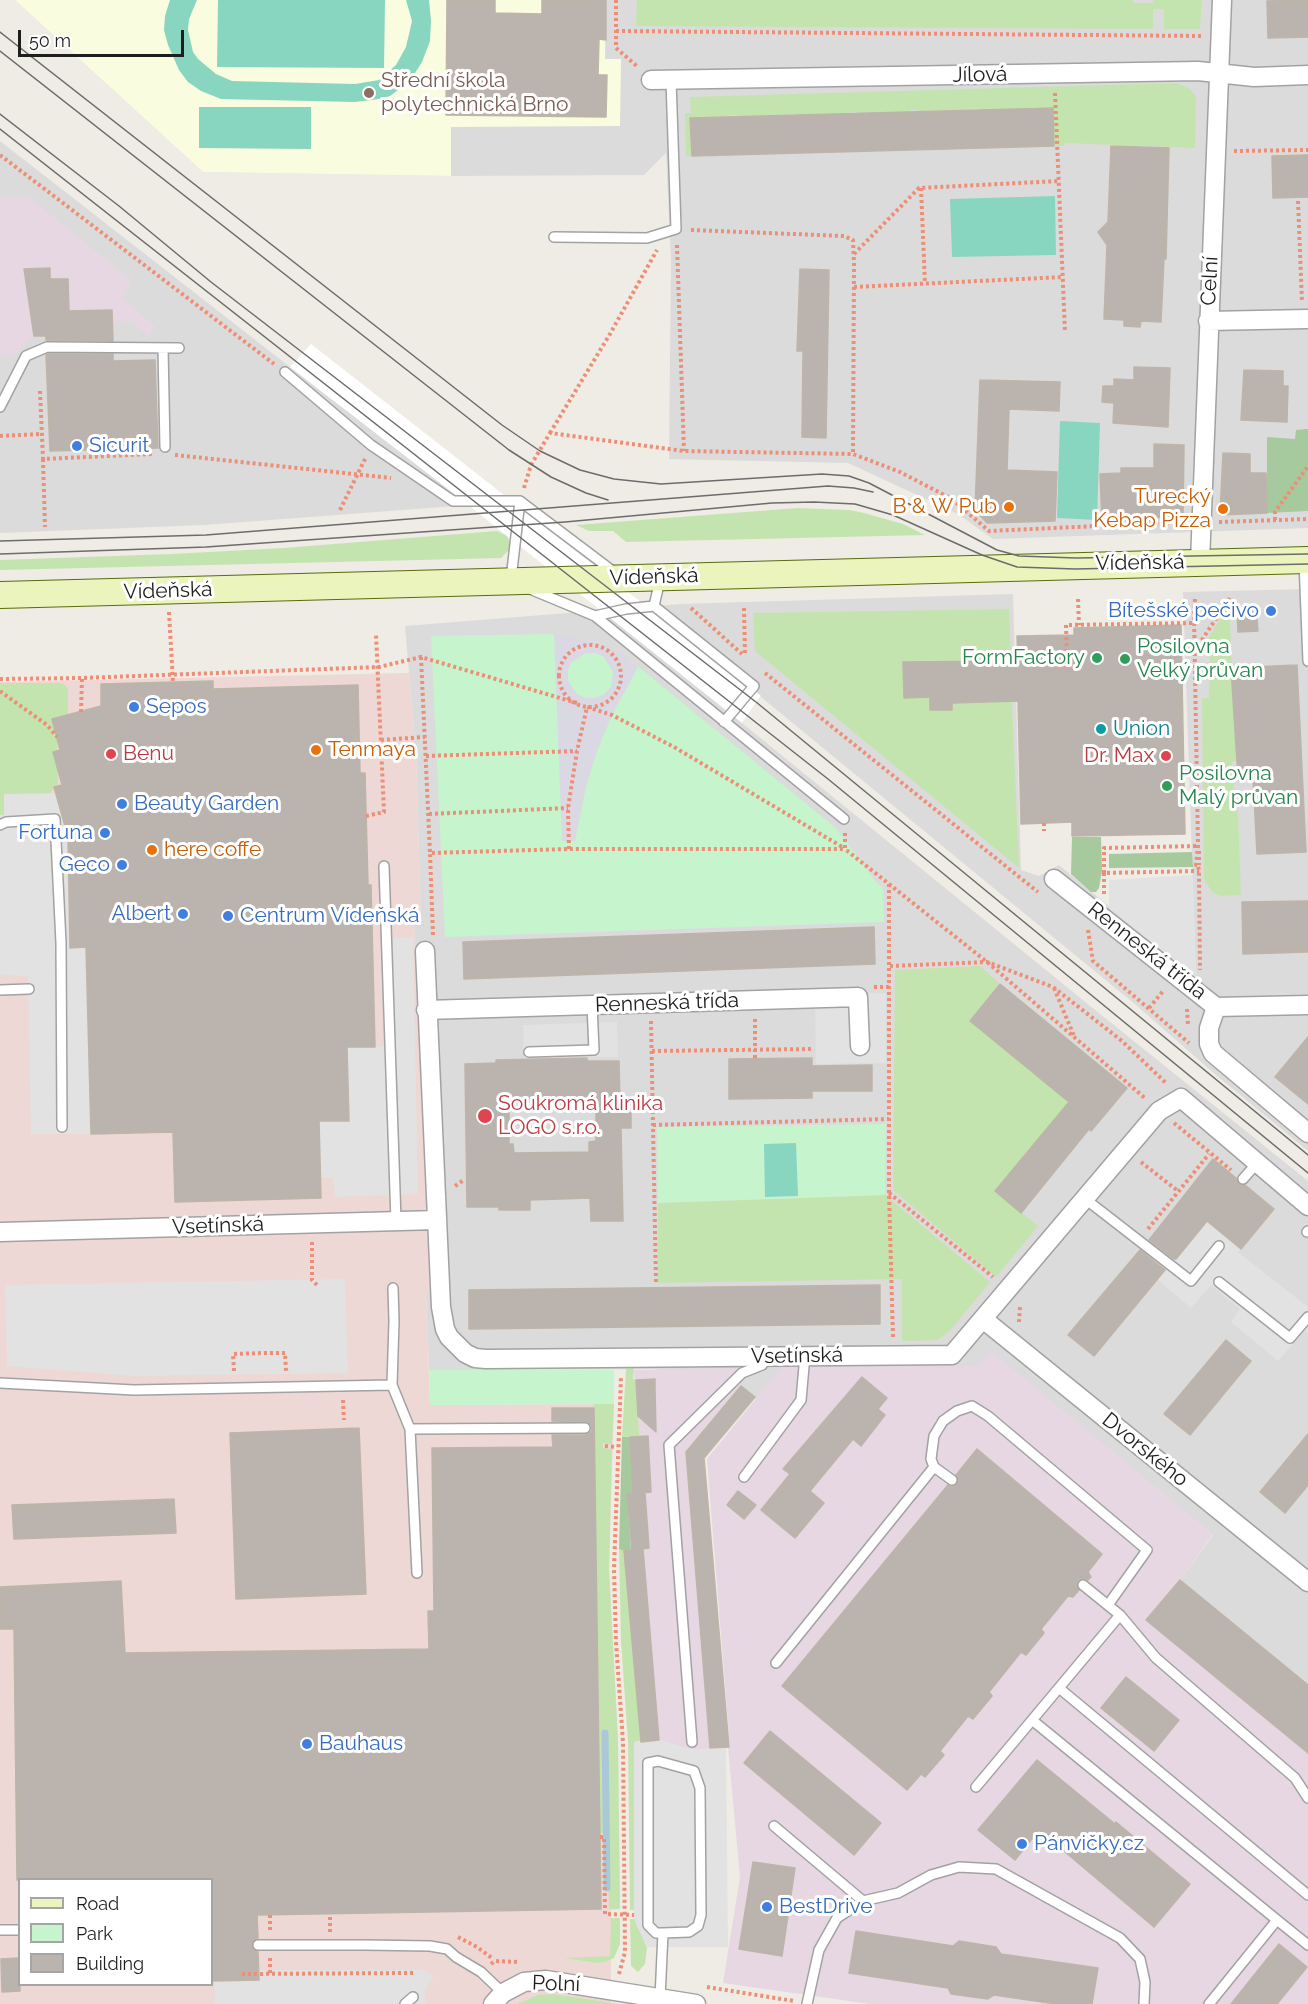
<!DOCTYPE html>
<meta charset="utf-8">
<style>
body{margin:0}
#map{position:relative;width:1308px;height:2004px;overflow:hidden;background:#eeece4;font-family:Raleway,sans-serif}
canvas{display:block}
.legend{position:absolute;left:18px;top:1878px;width:195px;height:108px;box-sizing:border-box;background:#fff;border:2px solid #a5a5a5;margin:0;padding:8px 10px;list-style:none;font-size:18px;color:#1e1e1e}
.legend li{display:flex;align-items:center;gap:12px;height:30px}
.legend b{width:30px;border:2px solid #a5a5a5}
.scale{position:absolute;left:18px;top:30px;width:166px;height:27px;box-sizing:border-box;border:3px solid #1e1e1e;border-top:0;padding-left:8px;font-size:18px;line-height:21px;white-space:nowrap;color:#1e1e1e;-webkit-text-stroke:4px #fff;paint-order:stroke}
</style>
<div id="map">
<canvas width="1308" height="2004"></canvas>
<ul class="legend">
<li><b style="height:8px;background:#ecf4bd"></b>Road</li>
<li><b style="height:16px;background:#c5f4cd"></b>Park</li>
<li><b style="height:16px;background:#bbb4ae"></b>Building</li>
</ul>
<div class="scale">50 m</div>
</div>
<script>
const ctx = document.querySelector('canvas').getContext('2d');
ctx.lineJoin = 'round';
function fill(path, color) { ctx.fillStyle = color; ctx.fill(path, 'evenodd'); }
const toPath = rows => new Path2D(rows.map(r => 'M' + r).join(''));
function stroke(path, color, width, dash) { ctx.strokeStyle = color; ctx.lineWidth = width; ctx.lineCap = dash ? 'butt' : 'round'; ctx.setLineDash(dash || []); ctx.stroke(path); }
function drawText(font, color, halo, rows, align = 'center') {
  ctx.font = font + ' Raleway,sans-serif'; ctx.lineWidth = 6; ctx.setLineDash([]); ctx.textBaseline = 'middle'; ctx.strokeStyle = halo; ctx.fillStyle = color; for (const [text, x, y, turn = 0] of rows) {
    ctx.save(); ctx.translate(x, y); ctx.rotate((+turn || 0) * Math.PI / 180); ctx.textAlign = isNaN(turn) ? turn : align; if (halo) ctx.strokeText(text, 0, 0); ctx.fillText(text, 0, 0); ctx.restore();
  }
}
fill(toPath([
 [15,0,1308,0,1308,528,993,539,958,514,848,463,669,459,671,259,666,153,644,175,451,176,203,172],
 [0,141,290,367,469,505,204,525,0,533],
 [1308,589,1308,1151,1216,1075,1136,1005,761,697,742,723,1089,1005,1308,1181,1308,1685,1180,1580,1213,1535,977,1366,707,1459,756,1399,741,1386,653,1369,429,1370,426,1296,430,1286,414,924,421,924,416,753,405,626,681,604,1013,594,1021,870,1039,876,1059,865,1196,978,1183,592]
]), '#dcdbdb');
fill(toPath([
 [409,673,416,753,421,924,414,925,430,1287,426,1296,430,1405,614,1404,609,1569,618,1741,620,1909,611,1910,611,2003,613,2004,0,2004,0,682],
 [20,1880,212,1880,212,1984,20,1984]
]), '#edd8d5');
fill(toPath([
 [0,197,29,197,131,280,123,298,156,327,148,336,131,321,115,321,114,334,34,336,29,339,16,355,0,355],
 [991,1351,1213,1534,1180,1580,1308,1685,1308,2004,870,2004,723,1983,740,1877,728,1747,692,1750,659,1740,641,1742,625,1551,631,1550,627,1494,633,1493,630,1437,638,1436,634,1370,742,1368,741,1386,753,1396,698,1466,705,1466,728,1747,730,1747,707,1459,782,1367,977,1366]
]), '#e6d7e2');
fill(toPath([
 [15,0,606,0,605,59,621,59,620,126,451,127,451,176,203,172]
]), '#f9fcdf');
fill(toPath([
 [637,0,1133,0,1134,3,1153,3,1153,0,1202,0,1200,29,1164,29,1164,9,1153,9,1153,29,636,26],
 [1176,83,1190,89,1196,97,1195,148,1065,143,1064,146,1054,146,1053,108,1031,107,1031,109,978,110,978,108,971,109,970,111,918,112,917,110,910,110,910,112,857,114,857,112,849,112,849,114,797,115,797,114,790,114,789,116,738,117,737,115,729,115,729,117,690,119,692,156,686,156,685,113,691,113,690,97],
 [798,508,849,510,864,513,903,524,925,535,626,542,613,531,589,531,576,525],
 [497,531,507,536,510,543,509,550,501,558,0,570,0,560,172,554,284,548],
 [1229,607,1237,761,1232,762,1234,791,1237,791,1241,895,1221,896,1212,892,1204,879,1202,698,1209,698,1210,646,1204,646,1226,609],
 [1009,609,1011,661,903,662,904,697,930,697,931,709,952,709,952,696,985,702,1012,702,1019,868,755,651,753,613],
 [0,683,60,683,65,685,68,689,68,714,57,738,58,784,49,794,5,794,4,815,0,815],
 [980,966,999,983,970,1020,1071,1103,1066,1109,1064,1108,995,1191,1038,1226,996,1277,893,1190,895,970],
 [885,1195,990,1282,949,1332,938,1340,902,1341,902,1279,658,1283,658,1203],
 [631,1363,634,1370,633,1379,636,1380,639,1436,622,1437,626,1369],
 [594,1404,614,1404,612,1444,603,1443,603,1448,612,1449,609,1569,618,1741,620,1909,609,1909,606,1729,603,1730,605,1833,600,1833],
 [619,1549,625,1551,641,1741,634,1742,635,1910,630,1910,628,1742,621,1641],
 [611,1918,620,1918,620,1944,614,1958,604,1962,598,1963,564,1958,610,1956],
 [630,1919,635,1919,647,1948,645,1964,638,1972,631,1966],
 [552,1994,620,2004,517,2004,538,1995]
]), '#c4e4af');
fill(toPath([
 [1308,429,1308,511,1267,513,1267,437,1295,439,1296,430],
 [1072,837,1101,837,1102,871,1099,888,1096,892,1091,892,1071,874],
 [1192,852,1193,867,1109,868,1109,854],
 [622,1437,630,1437,633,1493,627,1494,631,1550,625,1551,619,1549]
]), '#a6ca9d');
fill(toPath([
 [554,634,596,642,624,655,837,829,876,882,883,888,884,922,445,937,431,636],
 [886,1124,885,1195,658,1203,657,1127],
 [429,1370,614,1370,614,1404,430,1405]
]), '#c5f4cd');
fill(toPath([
 [170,0,197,0,189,19,188,30,193,52,198,59,216,74,232,81,355,84,379,80,396,65,406,47,412,21,406,0,429,0,431,21,430,41,422,62,410,81,390,96,379,99,355,102,221,99,201,91,188,82,179,70,168,45,164,30,165,16],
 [218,0,385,0,384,68,217,67],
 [199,107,311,107,311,149,199,148],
 [1055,196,1056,255,952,257,950,199],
 [1060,421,1100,423,1097,520,1057,518],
 [796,1143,798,1196,765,1197,764,1144]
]), '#89d6c0');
fill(toPath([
 [78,793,82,810,91,1134,31,1134,28,976,0,975,0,815,4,815,4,794],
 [1193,875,1196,978,1109,908,1109,880],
 [387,938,413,938,418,1194,335,1197,333,1178,321,1178,319,1121,349,1120,347,1047,390,1046],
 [886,993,886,1063,816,1064,815,995],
 [617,1022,618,1057,524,1058,523,1025],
 [1207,1221,1241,1249,1238,1252,1308,1307,1308,1333,1305,1330,1278,1361,1231,1322,1240,1309,1211,1285,1191,1308,1157,1279],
 [345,1279,348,1373,134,1376,7,1366,5,1285],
 [659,1740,692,1750,726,1748,728,1947,647,1947,636,1924,634,1915,634,1742],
 [236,1970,423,1970,434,1976,425,1991,425,2004,215,2004,214,1972]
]), '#e2e2e2');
fill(toPath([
 [554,634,576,637,604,645,624,655,638,667,612,715,596,754,586,787,575,841,562,841],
 [586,653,596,653,604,657,613,672,611,687,604,694,595,698,586,698,577,694,568,681,568,671,571,663]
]), '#dad9e3');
fill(toPath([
 [311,344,761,696,742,723,457,496,290,367]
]), '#fff');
stroke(toPath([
 [605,1733,607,1888]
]), '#a9c8d8', 7);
const building = toPath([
 [447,0,495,0,495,13,542,14,542,0,606,0,606,40,599,39,598,75,607,75,606,117,446,115,447,0],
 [1308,0,1308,37,1268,38,1267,1,1308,0],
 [1053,108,1054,146,692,156,690,118,1053,108],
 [1111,146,1169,148,1166,259,1164,259,1161,322,1141,321,1140,327,1124,326,1124,320,1104,319,1107,245,1098,232,1108,222,1111,146],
 [1308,155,1308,197,1273,198,1272,156,1308,155],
 [50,268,50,279,68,279,69,311,112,310,113,341,46,340,46,336,34,336,24,269,50,268],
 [800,269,829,270,826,438,802,437,803,351,797,351,800,269],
 [48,354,113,354,113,361,155,360,158,448,50,451,46,355,48,354],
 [1134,367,1170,368,1168,427,1113,423,1114,403,1102,402,1103,386,1114,386,1114,379,1134,380,1134,367],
 [1244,370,1283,371,1283,386,1288,386,1287,422,1241,420,1244,370],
 [980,380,1060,382,1059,411,1009,409,1007,470,1057,472,1055,521,987,523,975,510,980,380],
 [1154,444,1184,445,1183,516,1153,518,1153,520,1102,521,1100,474,1121,473,1121,468,1154,468,1154,444],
 [1223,453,1250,454,1250,473,1266,473,1267,513,1220,515,1223,453],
 [1256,607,1258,631,1238,632,1237,608,1256,607],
 [1181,625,1185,834,1072,836,1072,822,1021,824,1018,701,952,703,952,710,930,710,930,697,904,698,903,662,1018,661,1017,636,1074,635,1074,628,1181,625],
 [1297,665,1306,852,1257,854,1253,777,1238,778,1231,668,1297,665],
 [213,681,213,689,358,685,360,773,365,773,368,885,371,885,375,1047,347,1047,349,1121,319,1121,321,1198,175,1202,173,1132,91,1134,86,947,70,948,68,837,54,787,62,785,53,752,60,750,52,719,101,706,101,684,213,681],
 [1308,901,1308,952,1243,954,1242,902,1308,901],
 [874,927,875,964,464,979,463,942,874,927],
 [1000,984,1127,1088,1091,1131,1089,1129,1021,1213,995,1191,1069,1102,970,1021,1000,984],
 [1308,1037,1308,1104,1275,1077,1308,1037],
 [587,1058,587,1061,619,1061,620,1103,631,1103,631,1128,621,1128,623,1221,591,1221,590,1198,530,1200,530,1210,499,1210,499,1207,467,1207,465,1064,496,1063,496,1060,587,1058],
 [588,1102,588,1104,596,1104,596,1141,589,1142,589,1152,514,1153,513,1144,509,1144,509,1103,588,1102],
 [812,1058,812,1066,872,1065,872,1091,812,1091,812,1098,729,1099,729,1059,812,1058],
 [1213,1159,1236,1178,1239,1184,1245,1185,1274,1209,1241,1249,1207,1221,1176,1259,1174,1259,1149,1240,1213,1159],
 [1140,1250,1165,1270,1094,1356,1068,1335,1140,1250],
 [880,1285,880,1324,469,1329,469,1290,880,1285],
 [1226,1340,1251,1361,1190,1435,1164,1414,1226,1340],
 [862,1377,887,1398,878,1409,885,1415,861,1446,853,1439,810,1491,824,1503,795,1538,761,1510,790,1474,783,1469,862,1377],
 [655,1379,655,1390,656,1432,638,1416,636,1380,655,1379],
 [741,1386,755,1397,704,1458,729,1747,710,1748,686,1452,741,1386],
 [552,1408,594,1408,601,1909,257,1915,258,1938,253,1941,251,1946,254,1950,258,1952,259,1980,212,1981,212,1880,17,1880,14,1629,0,1629,0,1587,121,1581,125,1653,429,1649,428,1611,434,1611,432,1448,553,1447,552,1435,585,1435,591,1432,592,1427,588,1422,552,1421,552,1408],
 [359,1428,366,1594,236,1599,230,1433,359,1428],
 [1308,1434,1308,1485,1285,1513,1260,1492,1308,1434],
 [648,1436,651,1492,641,1493,645,1493,649,1548,643,1549,659,1740,641,1742,624,1551,632,1550,627,1494,633,1493,630,1437,648,1436],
 [977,1449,1102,1554,1088,1572,1091,1577,1088,1580,1083,1578,1078,1580,1076,1585,1079,1590,1073,1597,1068,1596,1041,1629,1044,1633,1026,1655,1021,1652,989,1692,992,1696,973,1719,968,1716,940,1751,944,1755,925,1777,921,1774,907,1790,782,1686,948,1485,952,1487,957,1484,959,1480,956,1475,977,1449],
 [738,1491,756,1505,744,1519,727,1505,738,1491],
 [174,1499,176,1533,14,1539,12,1505,174,1499],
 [1180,1580,1308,1685,1308,1753,1146,1620,1180,1580],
 [1126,1677,1179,1720,1154,1751,1101,1708,1126,1677],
 [770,1731,881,1823,854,1855,744,1763,770,1731],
 [1037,1760,1115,1824,1116,1822,1190,1884,1154,1927,1039,1830,1015,1860,978,1830,1037,1760],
 [753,1862,795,1868,782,1956,739,1949,753,1862],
 [856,1931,953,1946,959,1941,996,1947,1001,1954,1098,1968,1092,2004,1056,2004,994,1995,988,1999,951,1994,948,1988,849,1973,856,1931],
 [1279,1944,1307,1967,1277,2004,1231,2004,1279,1944],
 [19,1958,20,1991,2,1992,1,1959,19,1958]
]);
fill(building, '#bbb4ae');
stroke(building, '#beb4a8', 1.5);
const service = toPath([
 [554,237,647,238,676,229,671,80],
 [163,348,165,447],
 [285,372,371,445,453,501,520,501,614,572],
 [0,407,26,356,47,347,179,348],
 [1304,562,1308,661],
 [511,579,520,501],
 [530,589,595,616,844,819],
 [654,606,660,580],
 [595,616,626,609,654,606,754,686,724,722],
 [0,825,6,822,55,819,61,943,62,1127],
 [384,866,396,1221],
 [0,990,29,989],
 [529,1052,594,1050,592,1005],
 [1243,1179,1257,1163],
 [1084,1198,1191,1281,1219,1246],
 [1307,1232,1308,1231],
 [1219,1282,1290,1338,1308,1317],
 [0,1383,134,1390,392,1385,410,1429,585,1428],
 [392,1385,394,1321,393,1288],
 [410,1429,417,1573],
 [744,1477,801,1400,805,1355],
 [952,1480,934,1467,931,1459,934,1436,943,1421,957,1411,972,1406,988,1416,1147,1550,1108,1605],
 [1083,1585,1120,1615,1156,1658,1295,1778,1308,1798],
 [776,1663,934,1467],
 [1059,1688,1308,1895],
 [1032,1720,1277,1920],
 [692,1742,669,1445,742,1373,762,1365,762,1356],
 [976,1787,1120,1615],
 [774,1826,863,1901,898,1893,931,1875,959,1867,996,1869,1120,1938,1140,1959,1145,1982,1144,2004],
 [0,1930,20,1930],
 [258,1945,365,1945,430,1946,447,1949,456,1957,481,1972,503,1993],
 [660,1998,663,1933,689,1932,698,1926,701,1915,700,1788,694,1771,658,1761,648,1763,648,1925,656,1933,663,1933],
 [405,2004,413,1997],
 [807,2004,819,1950,837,1918,863,1901],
 [1209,2004,1277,1920,1308,1945]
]);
const minor = toPath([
 [651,80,1198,71,1254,77,1308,75],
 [1208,321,1308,319],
 [1200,562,1222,0],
 [1054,879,1216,1007],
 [425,951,441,1307,445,1329,449,1337,465,1353,475,1358,486,1359,952,1355,1159,1111,1181,1098,1308,1206],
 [1216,1007,1209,1028,1209,1044,1213,1053,1308,1133],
 [1216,1007,1308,1005],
 [426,1010,858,997,860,1046],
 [0,1232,437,1220],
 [983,1319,1308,1582],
 [493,2004,503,1993,524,1982,546,1980,696,2004]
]);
const secondary = toPath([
 [0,595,1308,560]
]);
stroke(service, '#a2a2a2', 12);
stroke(minor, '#a2a2a2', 21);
stroke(secondary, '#586b0e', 28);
stroke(toPath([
 [616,0,616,48,638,67],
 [616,31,1202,36],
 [1055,93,1065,332],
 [1234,151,1308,150],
 [0,155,274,364],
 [921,188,925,284],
 [1298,201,1302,302],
 [691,230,844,236,853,240,854,264,853,454],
 [677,245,684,451],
 [854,254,919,188,1059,181],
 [854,287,1063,277],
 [40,391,43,459,153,454],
 [550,433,610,334,657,250],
 [0,436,41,434],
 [175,455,391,478],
 [43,459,45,527],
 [524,488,531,465,550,433,684,451,853,454,900,472,952,499,989,531,1184,522],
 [340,510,366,457],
 [1275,520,1275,512,1308,466],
 [1219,522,1308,519],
 [1078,599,1079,625],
 [1195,599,1194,614,1198,846,1196,865,1198,865,1199,871,1200,970],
 [691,608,742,654],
 [744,608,745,656],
 [169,612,173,682],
 '559 676a31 31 0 1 1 62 0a31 31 0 1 1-62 0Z',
 [1195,650,1230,598],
 [421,657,430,853],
 [1067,664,1066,625,1194,623],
 [1050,665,1075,665],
 [765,673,1038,892],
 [0,679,82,678,379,667,421,657,577,703],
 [0,691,47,725,57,737],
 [81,712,82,678],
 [381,740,425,737],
 [426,756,577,751],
 [429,814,568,808],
 [366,816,384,812,376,634],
 [1044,823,1044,831],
 [845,833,845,849,987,962,1146,1099],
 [569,849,568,808,577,751,587,707,612,715,674,747,844,848],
 [1199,851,1199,865],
 [1104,873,1104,848,1198,846],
 [889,884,889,1193,893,1337],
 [1104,894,1104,873,1199,871],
 [1088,930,1093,961,1189,1043],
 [433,935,430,853,569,849,845,849],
 [890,966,987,962,1053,987,1122,1041,1167,1084],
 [874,987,890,987],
 [1054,988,1074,1036],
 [1149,1008,1164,990],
 [1187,1009,1188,1026],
 [755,1019,755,1058],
 [651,1021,656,1283],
 [652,1051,813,1049],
 [1174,1123,1231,1170],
 [653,1125,889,1119],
 [1141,1162,1178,1191],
 [455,1186,464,1180],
 [889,1193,993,1277],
 [1148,1229,1209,1154],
 [312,1242,312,1280,318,1286],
 [1019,1322,1020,1306],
 [234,1371,233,1354,264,1353,285,1353,286,1371,289,1371],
 [343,1400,344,1420],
 [605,1446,617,1447],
 [600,1837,604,1837,605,1914,634,1915],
 [270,1915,270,1932],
 [330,1932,330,1915],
 [458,1937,477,1947,492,1958],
 [491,1964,495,1961,519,1962],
 [270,1973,270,1958],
 [242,1974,413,1973],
 [619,1974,625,1952,623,1742,616,1642,614,1569,621,1377],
 [707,1987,794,2001]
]), '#ed8e76', 4, [3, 3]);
stroke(service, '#fff', 9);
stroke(minor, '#fff', 18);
stroke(secondary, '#ecf4bd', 26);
stroke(toPath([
 [0,32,502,425,540,451,580,470,614,479,661,484,822,474,849,476,869,483,997,550,1019,556,1076,558,1308,554],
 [0,51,509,450,551,477,586,493,608,500],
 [0,114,119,206,211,282,756,702,1308,1155],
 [0,129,828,779,1308,1173],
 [0,541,206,535,828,486,854,488,873,492],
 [0,554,206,547,565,522,772,503,814,502,855,504,893,515,982,555,1017,567,1075,569,1308,564]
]), '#6c6c6c', 1.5);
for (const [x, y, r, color] of [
 [369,93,6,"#8d6e63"],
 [77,446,6,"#3f7fe0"],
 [1009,507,6,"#e8710a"],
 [1223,509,6,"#e8710a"],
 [1271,611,6,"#3f7fe0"],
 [1097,658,6,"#2e9e5b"],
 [1125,659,6,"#2e9e5b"],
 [134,707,6,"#3f7fe0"],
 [1101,729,6,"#0f9aa8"],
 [316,750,6,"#e8710a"],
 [111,754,6,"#e0444e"],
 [1166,756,6,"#e0444e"],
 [1167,786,6,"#2e9e5b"],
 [122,804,6,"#3f7fe0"],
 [105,833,6,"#3f7fe0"],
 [152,850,6,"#e8710a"],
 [122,865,6,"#3f7fe0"],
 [183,914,6,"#3f7fe0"],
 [228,916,6,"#3f7fe0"],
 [485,1116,8,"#e0444e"],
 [307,1744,6,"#3f7fe0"],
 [1022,1844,6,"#3f7fe0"],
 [767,1907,6,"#3f7fe0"]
]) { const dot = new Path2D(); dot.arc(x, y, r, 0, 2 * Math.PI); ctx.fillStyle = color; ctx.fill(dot); stroke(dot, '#fff', 2); }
drawText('21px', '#1e1e1e', '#fff', [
 ["Jílová",980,75,-1],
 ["Celní",1210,281,-87],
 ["Vídeňská",1140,563,-1],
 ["Vídeňská",654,577,-2],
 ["Vídeňská",168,591,-2],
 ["Renneská třída",1147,951,38],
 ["Renneská třída",667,1003,-2],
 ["Vsetínská",218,1226,-2],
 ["Vsetínská",797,1356,-1],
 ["Dvorského",1145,1450,39],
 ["Polní",556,1984,2]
]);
drawText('21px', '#785e54', '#fff', [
 ["Střední škola",381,81],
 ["polytechnická Brno",381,105]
], 'left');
drawText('21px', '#366cbe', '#fff', [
 ["Sicurit",89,446],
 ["Bítešské pečivo",1259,611,"right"],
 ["Sepos",146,707],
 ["Beauty Garden",134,804],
 ["Fortuna",93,833,"right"],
 ["Geco",110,865,"right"],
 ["Albert",171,914,"right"],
 ["Centrum Vídeňská",240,916],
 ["Bauhaus",319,1744],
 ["Pánvičky.cz",1034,1844],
 ["BestDrive",779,1907]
], 'left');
drawText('21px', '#c56008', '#fff', [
 ["Turecký",1211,497],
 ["Kebap Pizza",1211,521],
 ["B & W Pub",997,507],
 ["Tenmaya",328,750,"left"],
 ["here coffe",164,850,"left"]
], 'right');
drawText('21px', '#27864d', '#fff', [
 ["Posilovna",1137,647],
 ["Velký průvan",1137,671],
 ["FormFactory",1085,658,"right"],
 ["Posilovna",1179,774],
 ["Malý průvan",1179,798]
], 'left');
drawText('21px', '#0d838f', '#fff', [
 ["Union",1113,729]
], 'left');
drawText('21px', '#be3a42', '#fff', [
 ["Benu",123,754],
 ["Dr. Max",1154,756,"right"],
 ["Soukromá klinika",498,1104],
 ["LOGO s.r.o.",498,1128]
], 'left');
</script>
